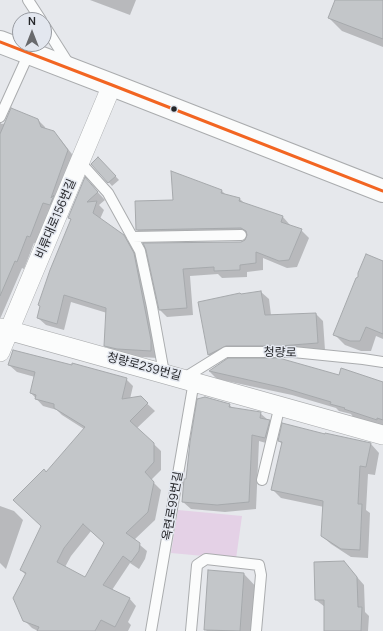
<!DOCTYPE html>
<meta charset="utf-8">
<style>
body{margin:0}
#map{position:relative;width:383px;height:631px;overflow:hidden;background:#e6e8ec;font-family:Manrope,sans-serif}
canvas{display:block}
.north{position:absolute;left:12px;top:12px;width:40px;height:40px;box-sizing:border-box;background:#e3e7ef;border:1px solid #979aa0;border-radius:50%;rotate:0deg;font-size:11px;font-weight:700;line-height:16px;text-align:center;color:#252629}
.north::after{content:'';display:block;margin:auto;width:14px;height:18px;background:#696a6d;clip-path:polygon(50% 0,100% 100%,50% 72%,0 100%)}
</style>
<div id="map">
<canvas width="383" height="631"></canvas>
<div class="north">N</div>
</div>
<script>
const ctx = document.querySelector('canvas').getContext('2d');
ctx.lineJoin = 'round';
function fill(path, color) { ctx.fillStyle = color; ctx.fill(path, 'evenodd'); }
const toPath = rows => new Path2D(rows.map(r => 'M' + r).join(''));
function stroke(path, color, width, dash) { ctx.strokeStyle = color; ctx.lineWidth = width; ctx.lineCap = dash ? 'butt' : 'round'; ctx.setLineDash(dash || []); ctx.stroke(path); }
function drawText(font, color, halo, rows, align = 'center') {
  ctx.font = font + ' Manrope,"Noto Sans KR",sans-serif'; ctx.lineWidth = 3; ctx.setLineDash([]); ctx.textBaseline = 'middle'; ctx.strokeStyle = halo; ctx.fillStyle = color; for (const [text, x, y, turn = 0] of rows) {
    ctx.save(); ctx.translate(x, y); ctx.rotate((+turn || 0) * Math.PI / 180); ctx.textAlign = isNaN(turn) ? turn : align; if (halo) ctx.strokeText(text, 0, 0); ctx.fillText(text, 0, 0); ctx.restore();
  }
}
fill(toPath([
 [178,510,242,516,236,559,171,553]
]), '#e4d1e6');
fill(toPath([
 [90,0,136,0,130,15],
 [336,0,383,0,383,47,342,31,329,18],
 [0,106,6,112,1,124,37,119,45,127,46,130,53,132,61,140,75,158,37,244,34,243,24,269,22,268,0,319],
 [102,162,119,180,112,186,92,163],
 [172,172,222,191,226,195,240,199,244,203,283,217,290,225,289,226,301,230,309,238,297,267,287,268,263,258,263,270,247,272,247,277,222,278,218,274,190,276,193,315,167,317,160,310,147,249,241,242,247,239,248,235,144,237,137,230,136,202,175,201],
 [92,186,105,200,99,205,104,210,100,219,123,236,131,244,141,262,158,358,125,356,112,353,105,345,107,313,71,302,64,330,46,325,38,318,72,221,69,218],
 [383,262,383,339,376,336,371,351,361,351,345,345,334,334,359,278],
 [261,292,269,299,271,315,316,314,323,321,325,350,234,353,217,362,209,355,199,302],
 [228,360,383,383,383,426,353,417,351,414,339,411,336,408,292,395,217,379,210,372],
 [9,365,126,379,133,386,130,399,140,397,155,411,137,428,161,451,161,470,151,480,161,490,155,520,134,540,147,551,145,559,139,569,130,563,112,590,129,598,136,606,128,622,131,625,128,631,38,631,32,628,24,620,26,575,21,570,42,526,46,473,84,429,62,415,57,410,43,406,31,393,35,377,17,372],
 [91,531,105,543,85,578,65,567,71,556],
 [229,404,233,409,260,413,277,428,273,445,259,441,256,509,225,512,191,509,183,502,187,480],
 [326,434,371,444,379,453,375,475,368,474,366,510,370,513,368,558,351,557,331,544,322,536,324,507,281,498,272,489,283,445,279,441,325,435],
 [0,506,14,511,23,520,6,569,0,563],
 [351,570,364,585,365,612,369,616,368,631,327,631,325,607,316,600],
 [244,574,261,592,258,631,207,631,205,629]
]), '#0003');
const building = toPath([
 [335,0,383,0,383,39,328,18,335,0],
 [11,108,38,119,41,127,54,131,68,150,51,198,54,195,50,205,43,203,30,237,27,236,17,262,15,261,0,296,0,134,11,108],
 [98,157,116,176,108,183,91,164,98,157],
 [171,171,222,190,221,193,240,198,239,201,283,216,281,222,302,229,289,260,279,261,256,252,256,263,240,265,240,270,214,271,214,267,183,269,187,308,159,310,146,250,143,243,241,242,245,240,247,235,246,231,241,228,136,230,135,201,173,200,171,171],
 [85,177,98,192,87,202,97,201,93,213,124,235,134,253,151,340,151,351,117,349,104,346,106,308,64,295,57,324,37,318,40,306,38,305,50,270,71,219,68,218,85,177],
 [366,254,383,261,383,334,366,327,360,341,350,341,333,335,356,278,358,277,358,273,366,254],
 [261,291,265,315,316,313,318,343,279,346,226,346,208,355,198,302,240,293,241,294,261,291],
 [13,350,72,365,72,363,127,378,122,399,141,396,148,403,130,421,154,443,154,462,145,472,154,482,148,512,126,533,140,543,139,551,131,562,123,556,103,585,130,598,115,627,101,620,95,631,37,631,39,627,23,621,13,598,26,573,20,570,41,526,13,500,44,469,46,472,85,427,54,408,54,404,35,399,36,395,30,393,35,372,8,365,13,350],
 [83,524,104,543,85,577,57,562,64,548,83,524],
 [228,358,279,358,339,375,341,368,383,382,383,420,377,418,377,420,344,409,345,408,330,404,331,402,284,388,209,371,228,358],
 [205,397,230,404,229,407,261,412,260,418,270,420,265,438,252,435,249,502,217,505,182,502,184,479,186,479,190,442,197,399,205,397],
 [282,423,325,434,325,433,371,443,366,467,360,466,358,504,362,504,360,550,341,549,321,536,323,501,271,490,282,442,278,441,282,423],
 [344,561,357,577,358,607,362,607,361,631,324,631,324,600,315,600,314,562,344,561],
 [208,570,244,573,240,631,204,630,208,570]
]);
fill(building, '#c3c6c9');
stroke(building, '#a6a9ac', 1);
const service = toPath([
 [28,0,41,20],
 [44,25,70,66],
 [0,117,29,53],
 [80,162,108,193,140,251,152,307,164,373],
 [132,237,241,235],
 [184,378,226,352,293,352,363,359,383,362],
 [262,480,280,405],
 [151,631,194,381],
 [191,631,197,565,206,559,259,565,261,575,256,631]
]);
const minor = toPath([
 [0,328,383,435],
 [0,352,112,85]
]);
const secondary = toPath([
 [0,42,112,85,383,191]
]);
stroke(service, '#aaacae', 12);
stroke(minor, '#aaacae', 20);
stroke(secondary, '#aaacae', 24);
stroke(service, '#fbfcfc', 10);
stroke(minor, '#fbfcfc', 19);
stroke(secondary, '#fbfcfc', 22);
stroke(toPath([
 [0,42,112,85,383,191]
]), '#f26522', 3);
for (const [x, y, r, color] of [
 [174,109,3.5,"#252629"]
]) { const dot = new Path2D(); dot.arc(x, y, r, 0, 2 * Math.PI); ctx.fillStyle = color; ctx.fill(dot); stroke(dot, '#e3e7ef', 1.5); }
drawText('12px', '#252629', '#e3e7ef', [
 ["비류대로156번길",56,219,-67],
 ["청량로",280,353,1],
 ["청량로239번길",144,367,15],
 ["옥련로99번길",173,506,-80]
]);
</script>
